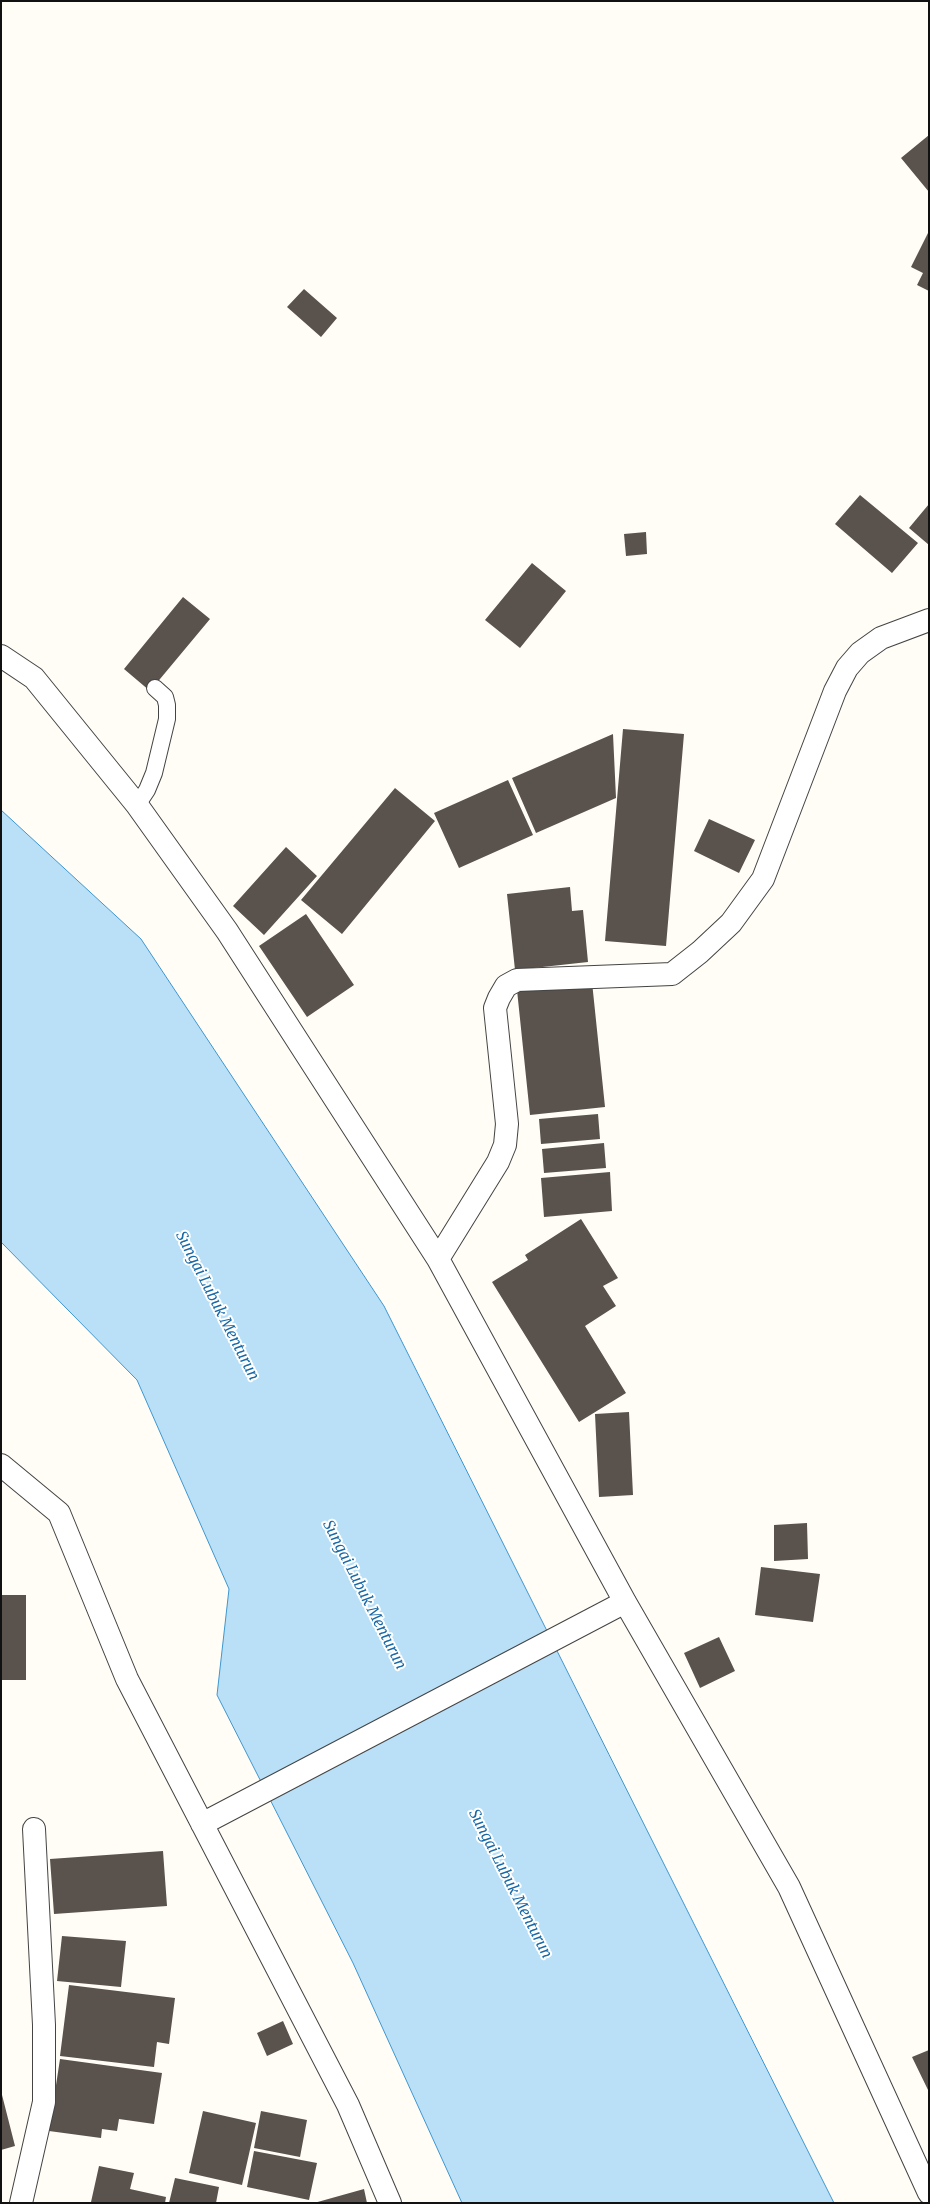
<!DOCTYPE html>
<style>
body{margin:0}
#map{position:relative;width:930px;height:2204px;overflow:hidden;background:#fffdf5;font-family:Merriweather,serif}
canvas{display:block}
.frame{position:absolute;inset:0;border:2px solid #111;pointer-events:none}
</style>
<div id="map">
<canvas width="930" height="2204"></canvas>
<div class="frame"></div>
</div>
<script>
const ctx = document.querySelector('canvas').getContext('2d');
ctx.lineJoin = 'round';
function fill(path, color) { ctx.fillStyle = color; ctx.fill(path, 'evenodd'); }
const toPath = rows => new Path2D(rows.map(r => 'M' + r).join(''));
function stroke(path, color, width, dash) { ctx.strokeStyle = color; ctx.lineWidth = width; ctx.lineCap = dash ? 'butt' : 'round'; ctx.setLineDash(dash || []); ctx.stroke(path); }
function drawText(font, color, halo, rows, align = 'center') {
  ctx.font = font + ' Merriweather,serif'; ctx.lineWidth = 4; ctx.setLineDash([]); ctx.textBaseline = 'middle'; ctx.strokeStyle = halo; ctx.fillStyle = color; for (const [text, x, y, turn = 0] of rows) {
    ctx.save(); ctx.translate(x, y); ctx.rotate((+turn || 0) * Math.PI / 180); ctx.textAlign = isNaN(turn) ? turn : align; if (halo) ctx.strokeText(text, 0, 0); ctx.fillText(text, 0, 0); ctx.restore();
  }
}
const water = toPath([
 [1,810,141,939,384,1306,834,2203,462,2203,353,1963,217,1695,229,1589,137,1380,1,1242,1,810]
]);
fill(water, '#b9e0f7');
stroke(water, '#3f96cf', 1);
fill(toPath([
 [929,135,929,192,901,158],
 [929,231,929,291,917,285,923,273,911,267],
 [304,289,337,318,321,337,287,307],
 [860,495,918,543,892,573,835,524],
 [929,504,929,545,909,528],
 [646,532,647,554,626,556,624,534],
 [532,563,566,591,520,648,485,620],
 [183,597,210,619,150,691,124,669],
 [623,729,684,734,666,946,605,941],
 [613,734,616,798,536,833,512,778],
 [508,780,533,835,459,868,434,813],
 [395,788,435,821,342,934,301,900],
 [709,819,755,840,739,873,694,851],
 [286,847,317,876,264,935,233,906],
 [570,887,572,911,583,910,588,962,515,970,507,894],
 [306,914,354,985,307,1017,259,946],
 [592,982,605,1107,530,1115,517,990],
 [598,1114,600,1139,541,1144,539,1119],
 [604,1143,606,1168,544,1173,542,1149],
 [610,1172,612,1211,544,1217,541,1178],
 [581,1219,618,1278,603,1286,616,1306,585,1326,626,1393,579,1422,492,1282,528,1260,525,1255],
 [629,1412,633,1495,599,1497,595,1414],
 [807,1523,808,1559,774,1561,774,1525],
 [761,1567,820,1574,813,1622,755,1615],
 [1,1595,26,1595,26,1680,1,1680],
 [719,1637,735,1671,700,1688,684,1653],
 [163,1851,167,1906,54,1914,50,1859],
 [62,1936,126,1941,121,1987,57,1981],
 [69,1985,175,1998,169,2044,157,2042,154,2067,60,2056],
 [283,2021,293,2044,267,2056,257,2033],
 [929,2050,929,2092,912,2057],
 [60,2059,162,2073,154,2124,119,2119,117,2131,102,2129,101,2138,49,2131],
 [1,2091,15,2146,1,2150],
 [203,2111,256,2123,242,2185,189,2173],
 [261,2111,307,2120,300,2157,254,2148],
 [254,2151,317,2163,309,2200,247,2187],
 [99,2166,134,2173,130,2189,166,2197,165,2203,91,2202],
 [175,2178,219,2187,216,2203,169,2203],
 [364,2189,367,2203,314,2203]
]), '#5a524d');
const lane = toPath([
 [137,805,147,790,154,773,167,719,167,705,165,697,155,688]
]);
const street = toPath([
 [1,656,34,678,137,805,227,931,438,1259,625,1602,789,1887,929,2193],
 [438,1259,498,1162,505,1145,507,1124,495,1008,499,998,506,986,517,980,672,974,700,952,731,923,763,879,835,691,847,668,860,653,881,638,929,620],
 [1,1465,59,1513,127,1679,348,2105,390,2203],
 [202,1824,625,1602],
 [21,2203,44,2102,44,2025,34,1829]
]);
stroke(lane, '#444', 18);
stroke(street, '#444', 24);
stroke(lane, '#fff', 16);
stroke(street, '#fff', 22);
drawText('italic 15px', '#1768a6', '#fff', [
 ["Sungai Lubuk Menturun",217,1306,63],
 ["Sungai Lubuk Menturun",364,1595,63],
 ["Sungai Lubuk Menturun",510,1884,63]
]);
</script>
